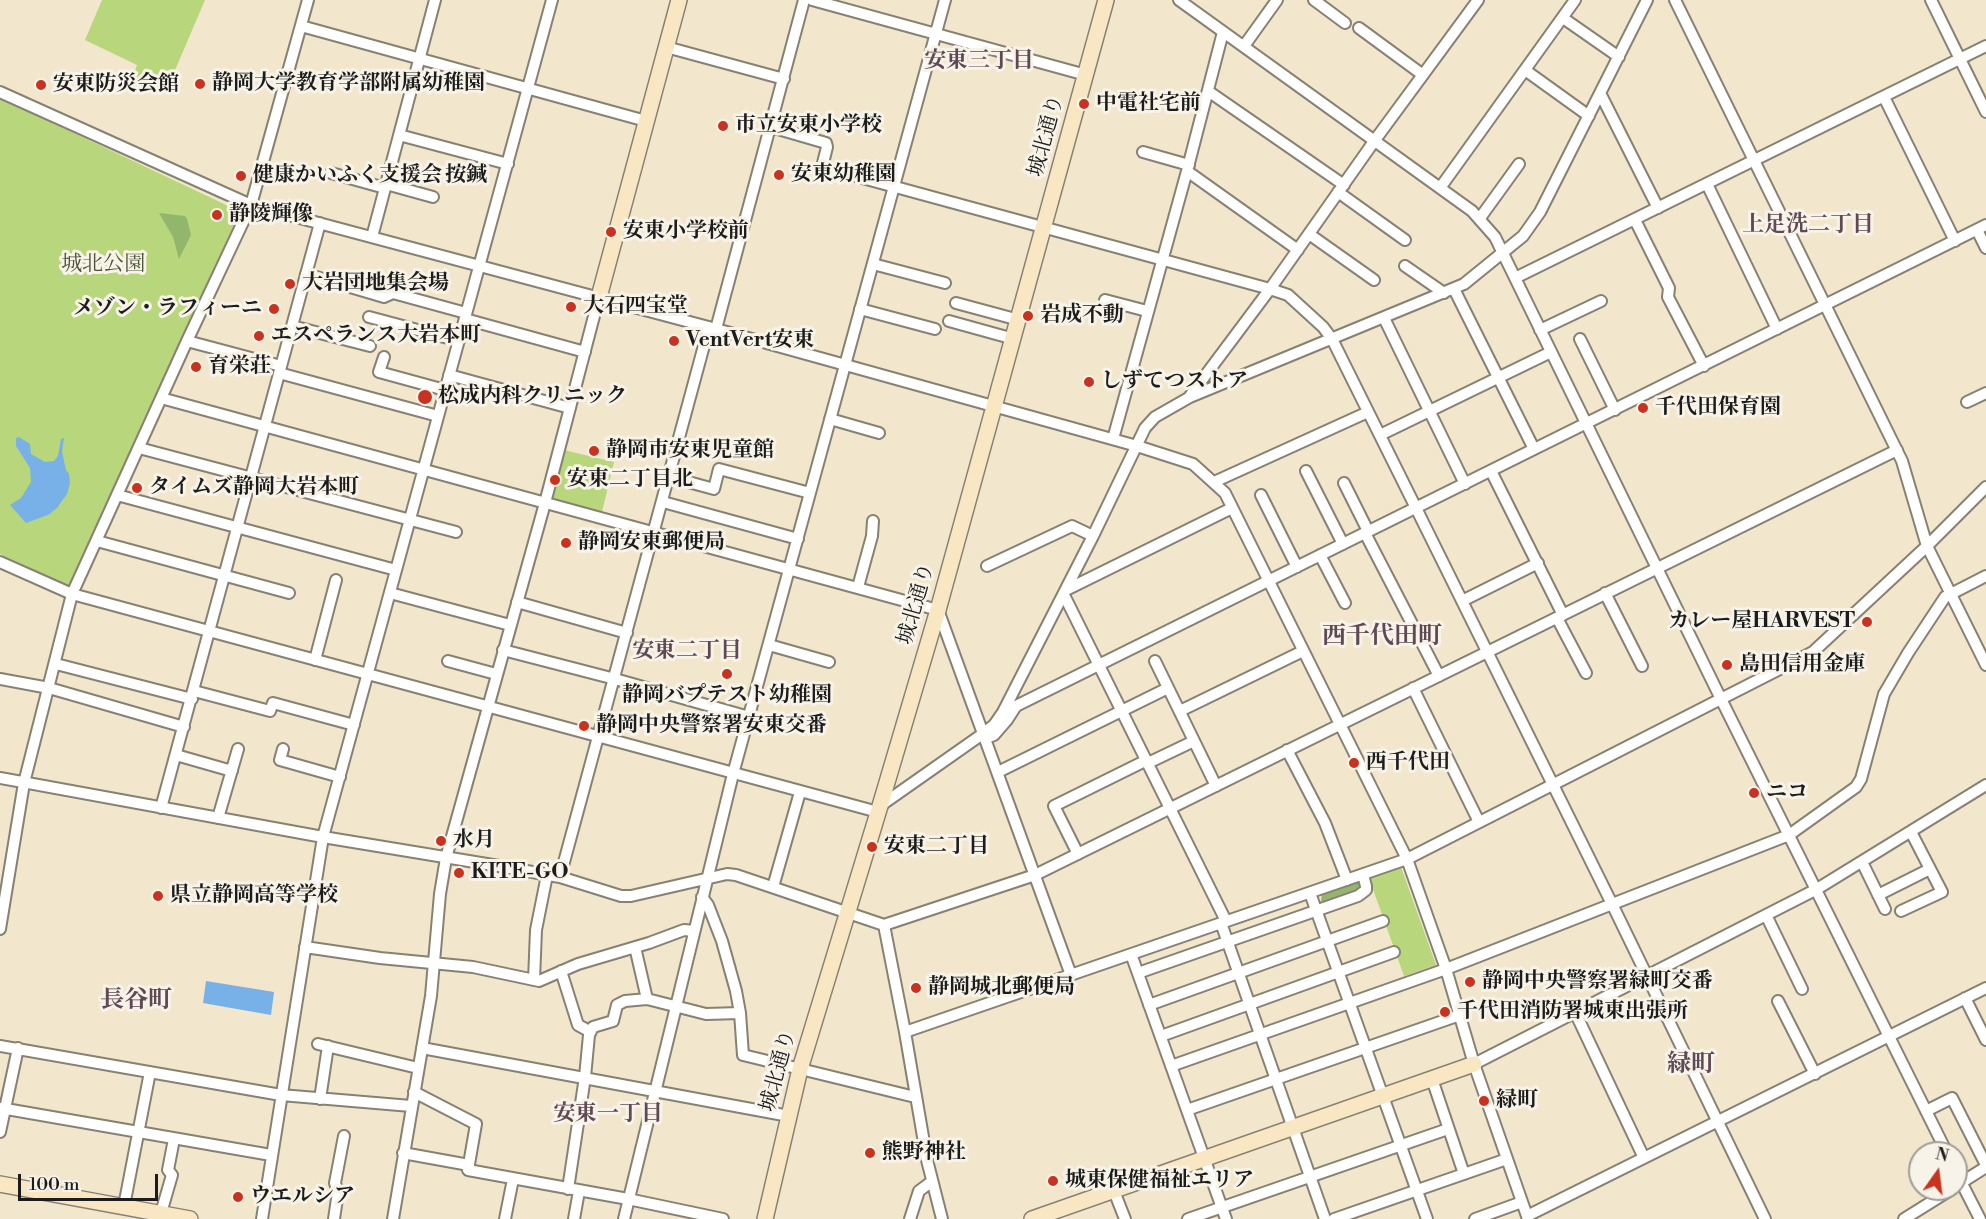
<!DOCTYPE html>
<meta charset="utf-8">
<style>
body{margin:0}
#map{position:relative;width:1986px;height:1219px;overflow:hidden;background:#f2e6cd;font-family:"Libre Bodoni",serif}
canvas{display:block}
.north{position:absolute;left:1908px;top:1141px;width:60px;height:60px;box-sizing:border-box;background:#f7f3e8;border:2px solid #9f9d96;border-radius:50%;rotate:14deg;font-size:16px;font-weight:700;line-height:24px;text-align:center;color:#1c1c1c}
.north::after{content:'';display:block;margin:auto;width:21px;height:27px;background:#c8321e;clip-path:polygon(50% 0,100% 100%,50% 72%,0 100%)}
.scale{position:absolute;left:18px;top:1174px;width:140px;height:27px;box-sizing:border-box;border:3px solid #1c1c1c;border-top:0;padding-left:8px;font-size:18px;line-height:21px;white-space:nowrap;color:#1c1c1c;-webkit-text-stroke:4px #f7f3e8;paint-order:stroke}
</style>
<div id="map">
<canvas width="1986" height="1219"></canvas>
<div class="north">N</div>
<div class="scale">100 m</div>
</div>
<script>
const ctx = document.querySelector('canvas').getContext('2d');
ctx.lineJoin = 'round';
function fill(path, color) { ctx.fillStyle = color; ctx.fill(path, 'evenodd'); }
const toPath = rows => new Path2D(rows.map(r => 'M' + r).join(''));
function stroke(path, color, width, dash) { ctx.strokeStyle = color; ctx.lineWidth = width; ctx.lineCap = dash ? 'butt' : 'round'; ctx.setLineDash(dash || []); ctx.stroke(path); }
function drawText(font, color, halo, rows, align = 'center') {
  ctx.font = font + ' "Libre Bodoni","Noto Serif JP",serif'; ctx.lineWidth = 6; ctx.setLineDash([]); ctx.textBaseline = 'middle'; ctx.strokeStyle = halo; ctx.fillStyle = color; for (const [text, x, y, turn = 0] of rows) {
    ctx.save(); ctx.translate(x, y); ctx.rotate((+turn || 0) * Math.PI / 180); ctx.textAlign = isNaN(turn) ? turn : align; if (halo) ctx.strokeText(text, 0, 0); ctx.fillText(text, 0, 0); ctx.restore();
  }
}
fill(toPath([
 [102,0,205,0,167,89,143,80,138,91,129,87,137,65,85,40],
 [0,98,241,212,71,587,0,554],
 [564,450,614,462,602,512,552,500],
 [1401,867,1436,965,1404,976,1369,878]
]), '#b8d67c');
fill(toPath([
 [159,213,185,216,187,219,191,235,179,259,173,237],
 [1358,881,1361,881,1362,890,1327,903,1321,901,1322,894]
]), '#92b76c');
fill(toPath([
 [19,437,30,444,31,454,45,462,54,461,58,456,61,439,64,438,62,452,66,470,69,474,70,483,67,494,57,508,48,515,26,523,10,505,21,498,31,482,30,468,16,446,16,438],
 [206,981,274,992,271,1015,203,1003]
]), '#78b0e8');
const street = toPath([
 [812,0,1086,75],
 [1179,0,1472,211,1495,237,1721,699,1947,1153],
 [1314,0,1345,23],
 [1675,0,1902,461,1927,546,1986,665],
 [1931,0,1986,112],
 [1563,18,1619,57],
 [301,26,646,121],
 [1359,28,1423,75],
 [1244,46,1277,0],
 [666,47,784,79],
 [1525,70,1589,116],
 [1208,91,1344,185],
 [0,92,251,205,716,329,1137,446,1193,464,1225,493,1407,859,1446,969,1474,1064,1528,1219],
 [1600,93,1658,208],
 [1884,97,1955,241],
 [771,127,826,143,827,147,822,167,1270,289,1288,295,1323,327,1332,339,1416,508,1613,906,1765,1219],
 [399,135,508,164],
 [1143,152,1189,165],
 [1187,171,1298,250],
 [331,173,385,188],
 [386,184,433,197],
 [1707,184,1777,329],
 [1440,188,1575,0],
 [1338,192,1405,240],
 [1480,218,1519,164],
 [1635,220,1669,288,1668,297,1704,366],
 [1977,230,1986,248],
 [1309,234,1374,280],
 [372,237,435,0],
 [873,264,945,283],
 [1405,266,1444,293],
 [306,274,384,297,393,293,466,313],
 [1515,278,1986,46],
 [1454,289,1534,449],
 [1105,300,1147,311],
 [956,303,1019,320],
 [860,309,935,329],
 [369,317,459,341],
 [1384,318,1465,484],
 [465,319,585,352],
 [949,321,1014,339],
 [292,326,370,346],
 [716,329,804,0],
 [1540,330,1601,301],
 [1580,339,1615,410],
 [187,341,281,366],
 [384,357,379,372,445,390],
 [279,373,438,416],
 [449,375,570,408],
 [1190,396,1270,289,1375,140,1478,0],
 [161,398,938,610,1071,975],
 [1967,402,1986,393],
 [830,419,879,433],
 [1380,435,1551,352],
 [1113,439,1187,171,1223,32],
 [139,448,456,532],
 [1306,471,1343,544],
 [1491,471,1563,615],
 [670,477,714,489,719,469,810,493],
 [1214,482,1368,412],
 [1344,483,1368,531],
 [117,495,396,570],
 [1261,495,1297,567],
 [663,502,798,539],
 [1365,533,1439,676],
 [97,541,289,593],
 [1320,555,1345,603],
 [0,562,72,594,878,812],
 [987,566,1072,526,1093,536],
 [858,587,872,536,873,521],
 [1066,590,1232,508],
 [390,593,510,625],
 [1605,593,1642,666],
 [1064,595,1226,921],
 [1462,601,1538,563],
 [517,602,627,633],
 [1557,618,1586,673],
 [769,645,829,662],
 [503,650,615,679,749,717],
 [315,660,336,580],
 [448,661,496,674],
 [1155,661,1216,786],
 [56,664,192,699],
 [0,679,49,688,184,727],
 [1413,688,1479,822],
 [194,691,270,711,273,703,354,725],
 [1180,711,1303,651],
 [986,738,994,735,1007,720,1016,706,1986,225],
 [283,749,280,760,340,777],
 [1287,750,1325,823,1347,880],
 [176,755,232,771],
 [1148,763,1194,741],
 [998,772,1168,688],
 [0,778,323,837,499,866,560,877,621,896,631,896,727,874,736,875,884,925,905,1032,927,1160,942,1219],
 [880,806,984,733,994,725,1003,712,1093,536,1145,428,1155,417,1190,397,1464,284,1523,236,1540,212,1647,0],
 [161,808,320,223],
 [218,818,238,749],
 [1078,854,1054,806,1147,760],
 [1862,862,1885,909],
 [560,877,709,327],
 [773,887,800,792],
 [1310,893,1427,1219],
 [1878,895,1930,869],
 [702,897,708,905,722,941,736,991,740,1013,743,1055,915,1097],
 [1901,911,1942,892,1911,832],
 [1766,915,1802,989],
 [1221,923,1325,1219],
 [884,925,1035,875,1897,450],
 [0,929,24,783,72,594,187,341,251,205,308,0],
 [305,947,380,958,473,967,539,981,578,964,649,943,684,930,694,931],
 [635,947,647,999],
 [1131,954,1226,1219],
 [561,971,578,1025,589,1031],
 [1138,973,1358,896,1366,890,1366,886,1363,875],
 [534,980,536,930,547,875],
 [1965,998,1986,1040],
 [1778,1001,1815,1074],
 [1149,1005,1383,921],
 [1575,1012,1644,1158],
 [905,1032,1407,859,1813,652,1927,546,1986,487],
 [1161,1036,1394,952],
 [318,1044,418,1068],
 [0,1046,281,1095,411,1106],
 [422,1048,789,1116],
 [1474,1064,1817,889,1986,785],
 [1171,1066,1446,969,1789,835,1856,787,1861,779,1884,694,1908,653,1945,597,1986,576],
 [1432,1079,1464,1174],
 [414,1092,476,1124,468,1170,628,1199,723,1219],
 [320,1099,328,1046],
 [0,1108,271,1155],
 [1187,1110,1460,1015],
 [1926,1111,1952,1098,1986,1165],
 [0,1132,18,1048],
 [403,1153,469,1165],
 [1956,1172,1980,1219],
 [1956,1186,1986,1167],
 [568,1189,585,1077,589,1035,593,1027,613,1021,617,1005,625,1001,647,999,706,1014,740,1013],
 [1114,1191,1125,1219],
 [124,1206,150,1072],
 [161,1213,172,1175,168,1170,174,1139],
 [1527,1216,1986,988],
 [262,1219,323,837,552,0],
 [334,1219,338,1192,335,1183,344,1136],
 [393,1219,431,996,440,894,446,858,545,503,599,297],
 [505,1219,513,1179],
 [574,1219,579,1191],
 [624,1219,733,774,945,0],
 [910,1219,919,1191,931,1182],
 [1188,1219,1448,1129],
 [1334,1219,1507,1159],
 [1475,1219,1522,1202],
 [1904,1219,1952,1189]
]);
const secondary = toPath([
 [599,297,679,0],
 [0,1184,190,1219],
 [765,1219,800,1069,880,806,938,610,1106,0],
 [1032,1219,1474,1064]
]);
stroke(street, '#878174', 14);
stroke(secondary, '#878174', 18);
stroke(street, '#fff', 10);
stroke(secondary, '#f9e7c3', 15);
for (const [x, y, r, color] of [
 [200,84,6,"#c8321e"],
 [41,85,6,"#c8321e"],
 [1084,104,6,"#c8321e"],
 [723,126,6,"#c8321e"],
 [779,175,6,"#c8321e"],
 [241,176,6,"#c8321e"],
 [217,215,6,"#c8321e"],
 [611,232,6,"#c8321e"],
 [290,284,6,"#c8321e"],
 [571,307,6,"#c8321e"],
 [274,309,6,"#c8321e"],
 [1028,316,6,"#c8321e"],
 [259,336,6,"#c8321e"],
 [674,341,6,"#c8321e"],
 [196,367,6,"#c8321e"],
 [1089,382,6,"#c8321e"],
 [425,397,8,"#c8321e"],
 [1643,408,6,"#c8321e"],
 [594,451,6,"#c8321e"],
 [555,480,6,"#c8321e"],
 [137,488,6,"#c8321e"],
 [566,543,6,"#c8321e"],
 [1867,622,6,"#c8321e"],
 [1727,665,6,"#c8321e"],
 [727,674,6,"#c8321e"],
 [584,726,6,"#c8321e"],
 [1354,763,6,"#c8321e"],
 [1754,793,6,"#c8321e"],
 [441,841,6,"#c8321e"],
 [872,847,6,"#c8321e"],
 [459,873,6,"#c8321e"],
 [158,896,6,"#c8321e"],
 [1470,982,6,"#c8321e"],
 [916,988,6,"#c8321e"],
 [1445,1012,6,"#c8321e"],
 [1484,1101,6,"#c8321e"],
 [870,1153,6,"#c8321e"],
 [1053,1181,6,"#c8321e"],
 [238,1197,6,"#c8321e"]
]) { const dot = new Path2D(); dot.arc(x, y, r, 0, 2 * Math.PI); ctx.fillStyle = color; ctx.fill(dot); stroke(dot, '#f7f3e8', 2); }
drawText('bold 21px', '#1c1c1c', '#f7f3e8', [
 ["静岡大学教育学部附属幼稚園",212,84],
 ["安東防災会館",53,85],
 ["中電社宅前",1096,104],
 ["市立安東小学校",735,126],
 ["安東幼稚園",791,175],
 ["健康かいふく支援会 按鍼",253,176],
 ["静陵輝像",229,215],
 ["安東小学校前",623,232],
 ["大岩団地集会場",302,284],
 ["大石四宝堂",583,307],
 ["メゾン・ラフィーニ",262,309,"right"],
 ["岩成不動",1040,316],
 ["エスペランス大岩本町",271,336],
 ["VentVert安東",686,341],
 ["育栄荘",208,367],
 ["しずてつストア",1101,382],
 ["松成内科クリニック",438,397],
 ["千代田保育園",1655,408],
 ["静岡市安東児童館",606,451],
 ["安東二丁目北",567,480],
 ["タイムズ静岡大岩本町",149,488],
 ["静岡安東郵便局",578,543],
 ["カレー屋HARVEST",1855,622,"right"],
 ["島田信用金庫",1739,665],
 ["静岡バプテスト幼稚園",727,696,"center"],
 ["静岡中央警察署安東交番",596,726],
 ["西千代田",1366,763],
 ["ニコ",1766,793],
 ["水月",453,841],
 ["安東二丁目",884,847],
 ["KITE-GO",471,873],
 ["県立静岡高等学校",170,896],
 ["静岡中央警察署緑町交番",1482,982],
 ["静岡城北郵便局",928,988],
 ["千代田消防署城東出張所",1457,1012],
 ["緑町",1496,1101],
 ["熊野神社",882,1153],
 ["城東保健福祉エリア",1065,1181],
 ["ウエルシア",250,1197]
], 'left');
drawText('21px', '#1c1c1c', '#f7f3e8', [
 ["城北通り",1047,136,-75],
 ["城北通り",917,604,-74],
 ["城北通り",779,1071,-75]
]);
drawText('21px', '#4b5439', '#f7f3e8', [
 ["城北公園",103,265]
]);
drawText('bold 22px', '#5f4954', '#f7f3e8', [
 ["安東三丁目",979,62],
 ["上足洗二丁目",1808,226],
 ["安東二丁目",687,652],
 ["安東一丁目",608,1115]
]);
drawText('bold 24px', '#5f4954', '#f7f3e8', [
 ["西千代田町",1382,637],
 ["長谷町",136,1001],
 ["緑町",1691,1065]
]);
</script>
